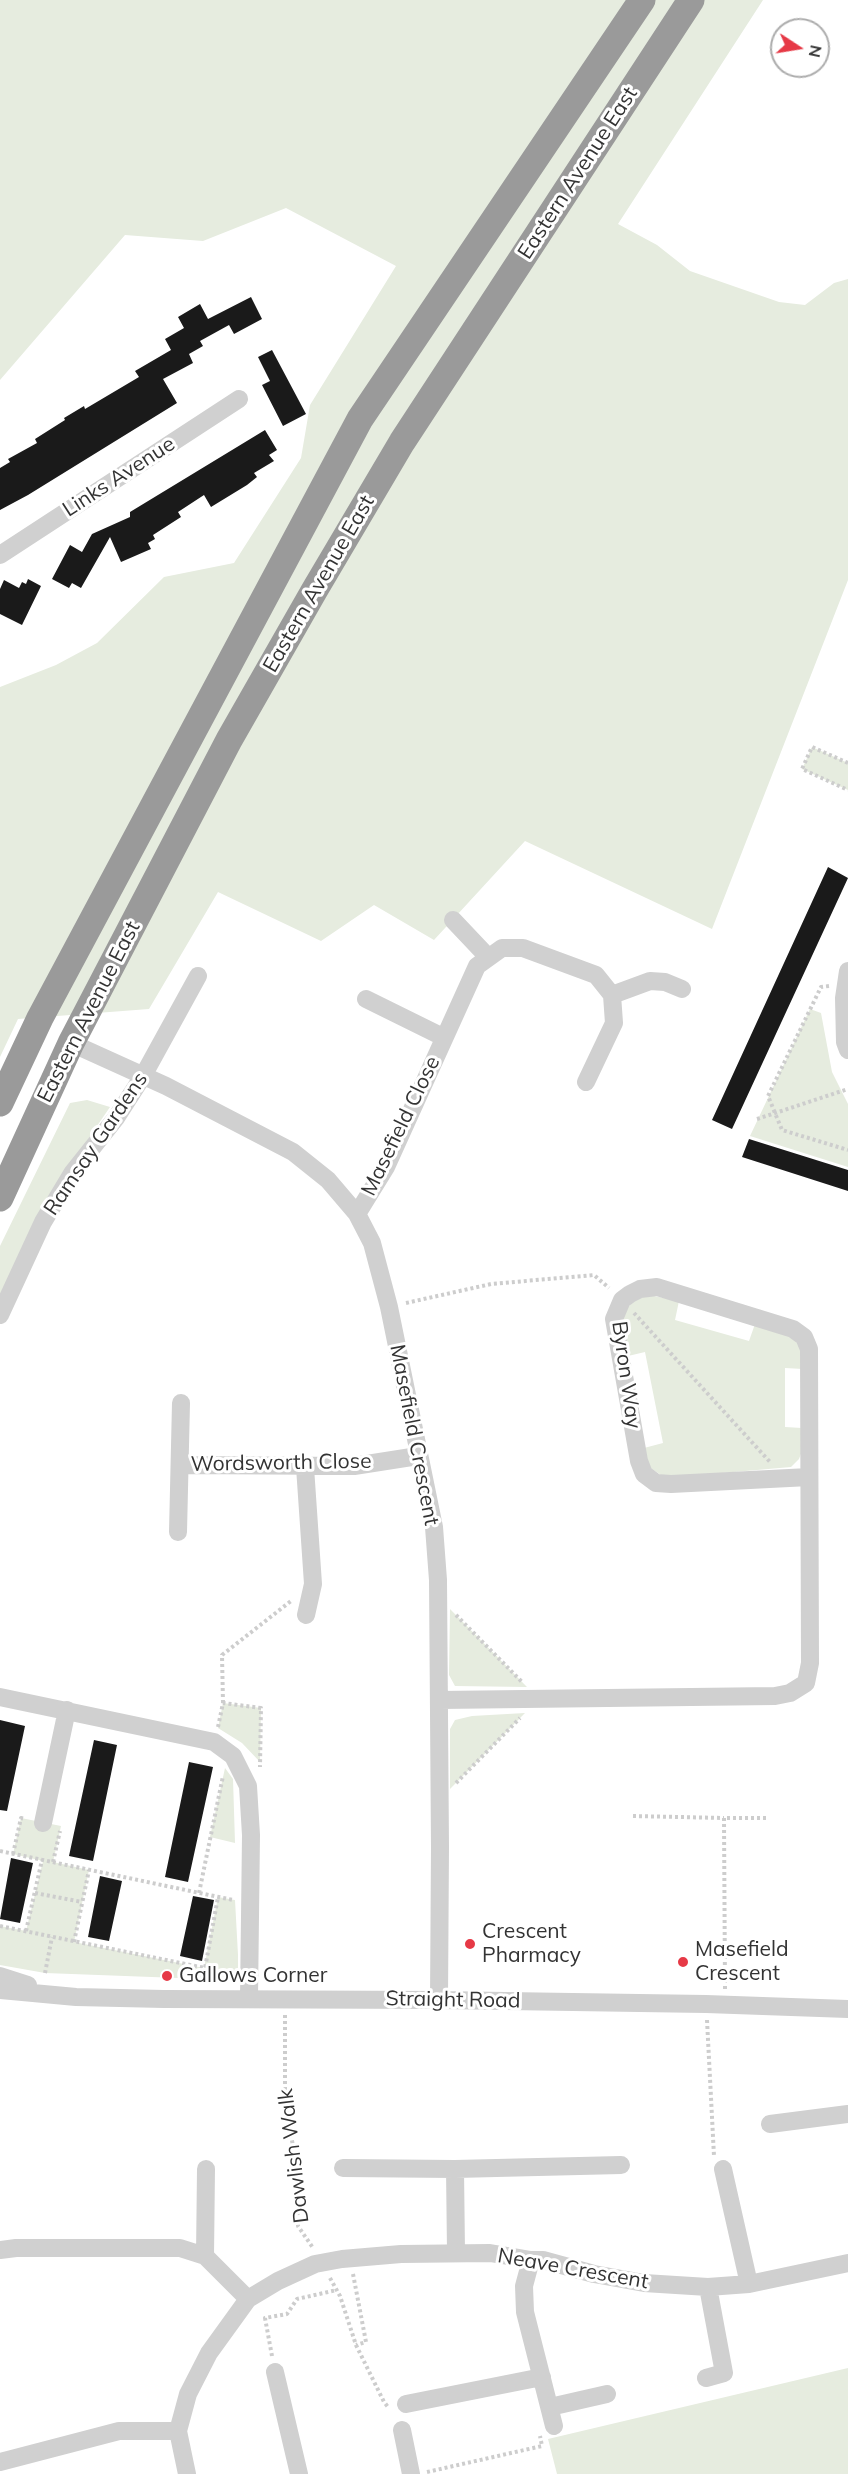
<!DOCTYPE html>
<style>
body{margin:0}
#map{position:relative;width:848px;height:2474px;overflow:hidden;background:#fff;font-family:Mulish,sans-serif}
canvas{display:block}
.north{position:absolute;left:770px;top:18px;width:60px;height:60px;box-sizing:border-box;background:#fff;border:2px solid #adadad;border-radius:50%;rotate:102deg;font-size:16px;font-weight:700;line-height:24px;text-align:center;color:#333}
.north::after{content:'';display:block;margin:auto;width:21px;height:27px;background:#e63946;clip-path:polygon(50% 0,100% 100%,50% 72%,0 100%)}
</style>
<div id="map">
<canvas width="848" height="2474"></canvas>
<div class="north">N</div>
</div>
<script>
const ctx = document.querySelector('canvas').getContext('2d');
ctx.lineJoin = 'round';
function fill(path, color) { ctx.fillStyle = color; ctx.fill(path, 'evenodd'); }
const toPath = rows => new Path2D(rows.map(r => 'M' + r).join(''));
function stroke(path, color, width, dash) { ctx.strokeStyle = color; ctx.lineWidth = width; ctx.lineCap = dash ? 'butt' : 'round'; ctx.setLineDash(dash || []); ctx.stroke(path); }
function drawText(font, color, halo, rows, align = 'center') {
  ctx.font = font + ' Mulish,sans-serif'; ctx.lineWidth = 6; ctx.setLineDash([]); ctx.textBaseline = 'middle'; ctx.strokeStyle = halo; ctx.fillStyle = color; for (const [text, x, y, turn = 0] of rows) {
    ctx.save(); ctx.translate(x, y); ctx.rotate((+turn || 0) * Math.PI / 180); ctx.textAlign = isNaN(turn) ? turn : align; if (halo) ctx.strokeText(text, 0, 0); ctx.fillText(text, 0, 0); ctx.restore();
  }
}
fill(toPath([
 [0,0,763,0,618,224,657,245,690,271,779,302,805,305,834,283,848,279,848,580,712,929,525,841,434,940,374,905,321,941,218,892,149,1009,18,1019,0,1057,0,687,56,665,97,643,164,577,234,563,301,458,310,405,396,266,286,208,203,241,125,235,0,380],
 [812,747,848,763,848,790,802,769],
 [810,1009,821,1013,832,1072,848,1104,848,1167,750,1136],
 [87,1100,110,1107,46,1201,0,1299,0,1246,70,1103],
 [649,1295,679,1301,675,1320,749,1341,755,1324,792,1335,802,1351,803,1369,785,1368,785,1427,802,1428,803,1448,799,1459,791,1467,677,1477,661,1475,649,1467,644,1448,663,1443,645,1352,628,1356,623,1331,623,1317,628,1307,637,1299],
 [450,1609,527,1687,455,1686,449,1675],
 [223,1703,261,1708,260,1762,242,1743,218,1728],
 [525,1713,450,1789,450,1729,455,1720,472,1716],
 [225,1768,233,1779,235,1843,210,1837],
 [21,1818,61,1826,53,1862,89,1870,74,1942,204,1968,218,1897,235,1900,238,1955,238,1972,232,1980,45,1973,0,1965,0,1926,26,1931,43,1861,13,1854],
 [848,2368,848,2474,557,2474,548,2439]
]), '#e6ecdf');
fill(toPath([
 [251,297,262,319,234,334,229,325,200,341,203,346,189,354,193,363,163,379,177,403,28,495,0,510,0,468,10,462,8,459,37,443,35,439,65,420,64,418,84,406,85,409,139,377,135,371,171,350,165,339,184,328,178,317,200,304,208,319],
 [272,350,306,414,283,426,262,385,270,381,258,357],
 [265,430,277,450,269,455,274,461,254,473,257,477,247,485,211,507,204,495,178,512,181,517,153,535,155,539,148,543,151,549,121,562,110,537,81,588,72,583,69,588,52,579,70,545,82,552,92,534,130,517,130,512],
 [28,579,41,586,22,625,0,614,0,589,4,580,19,588,22,582,26,584],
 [828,867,848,878,732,1129,712,1120],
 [749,1139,848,1170,848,1191,742,1157],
 [0,1720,25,1726,7,1811,0,1810],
 [94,1740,117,1745,93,1861,69,1856],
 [189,1762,213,1767,188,1882,165,1877],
 [11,1858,33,1863,20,1923,0,1919],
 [100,1876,122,1881,109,1941,88,1937],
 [193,1896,214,1900,202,1961,180,1956]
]), '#1a1a1a');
stroke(toPath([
 [848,763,812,747,802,769,848,790],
 [829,986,821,987,768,1096,782,1130,848,1150],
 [757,1119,848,1089],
 [406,1303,491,1284,594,1275,609,1288],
 [634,1313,770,1462],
 [456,1615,522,1682],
 [223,1703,222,1655,291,1601],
 [218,1727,223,1703,261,1708,260,1767],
 [456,1783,520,1718],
 [633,1816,724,1818],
 [0,1851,233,1900],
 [13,1854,21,1818,26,1819],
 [53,1862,60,1831],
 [35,1893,82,1902],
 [199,1893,223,1776],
 [0,1926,205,1968,218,1897],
 [26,1931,42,1860],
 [74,1942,89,1870],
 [45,1973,52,1937],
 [725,1989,724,1818,769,1818],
 [285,2015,285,2102,295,2157,298,2226,313,2248],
 [707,2020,714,2156],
 [353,2274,366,2342,356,2345],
 [330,2278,340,2296,356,2345,384,2402,388,2407],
 [272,2356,265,2318,287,2314,297,2299,337,2290],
 [427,2472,542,2446,540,2436]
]), '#cdcdcd', 4, [3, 3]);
stroke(toPath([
 [0,555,239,399],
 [453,920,488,957],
 [848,971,844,998,845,1042,848,1050],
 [612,995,650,981,665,982,682,989],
 [366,999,443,1037],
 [71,1043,166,1086,293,1152,328,1180,357,1214,372,1243,389,1307,434,1527,438,1580,440,1847,439,2000],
 [357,1214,386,1167,477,966,502,948,523,948,596,975,612,995,614,1023,586,1082],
 [0,1315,43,1222,73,1172,116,1118,143,1076,198,976],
 [180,1465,354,1466,418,1456],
 [305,1467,313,1584,306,1615],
 [178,1532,181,1403],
 [0,1697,214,1742,233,1756,248,1786,251,1835,249,1998],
 [440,1700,775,1696,790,1693,806,1683,810,1663,809,1349,804,1337,793,1329,657,1287,640,1289,630,1294,622,1300,614,1319,639,1461,644,1474,656,1483,671,1484,809,1477],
 [43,1823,67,1710],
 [0,1976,28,1985],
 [0,1990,76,1997,164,1999,439,2000,706,2004,848,2009],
 [770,2124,848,2114],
 [343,2168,455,2169],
 [723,2169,749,2284],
 [0,2250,16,2248,180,2248,205,2256,248,2299],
 [456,2252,455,2169,621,2165],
 [205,2256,206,2169],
 [531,2260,524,2286,525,2312,554,2426],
 [275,2372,299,2474],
 [706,2378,724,2373,708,2287],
 [406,2404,542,2377],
 [550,2407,607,2394],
 [402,2430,411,2474],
 [0,2462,119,2431,178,2431],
 [187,2474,178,2431,188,2394,209,2353,248,2299,278,2281,315,2264,342,2259,401,2254,490,2253,531,2260,543,2260,594,2274,644,2283,708,2287,749,2284,848,2263]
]), '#d0d0d0', 18);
stroke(toPath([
 [0,1103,40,1018,360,419,642,0],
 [0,1198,71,1043,229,740,314,591,402,442,691,0]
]), '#9a9a9a', 27);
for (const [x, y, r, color] of [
 [470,1944,6,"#e63946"],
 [683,1962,6,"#e63946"],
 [167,1976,6,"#e63946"]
]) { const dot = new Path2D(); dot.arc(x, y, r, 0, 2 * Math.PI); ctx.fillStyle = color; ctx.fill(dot); stroke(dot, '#fff', 2); }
drawText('21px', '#333', '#fff', [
 ["Eastern Avenue East",578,173,-57],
 ["Links Avenue",119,477,-33],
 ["Eastern Avenue East",319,584,-60],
 ["Eastern Avenue East",89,1012,-63],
 ["Masefield Close",401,1126,-64],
 ["Ramsay Gardens",96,1144,-56],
 ["Byron Way",626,1375,82],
 ["Masefield Crescent",414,1435,79],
 ["Wordsworth Close",281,1463,-1],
 ["Straight Road",453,2000,1],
 ["Dawlish Walk",294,2156,-97],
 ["Neave Crescent",573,2269,10]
]);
drawText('21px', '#333', '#fff', [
 ["Crescent",482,1932],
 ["Pharmacy",482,1956],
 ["Masefield",695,1950],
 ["Crescent",695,1974],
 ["Gallows Corner",179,1976]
], 'left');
</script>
